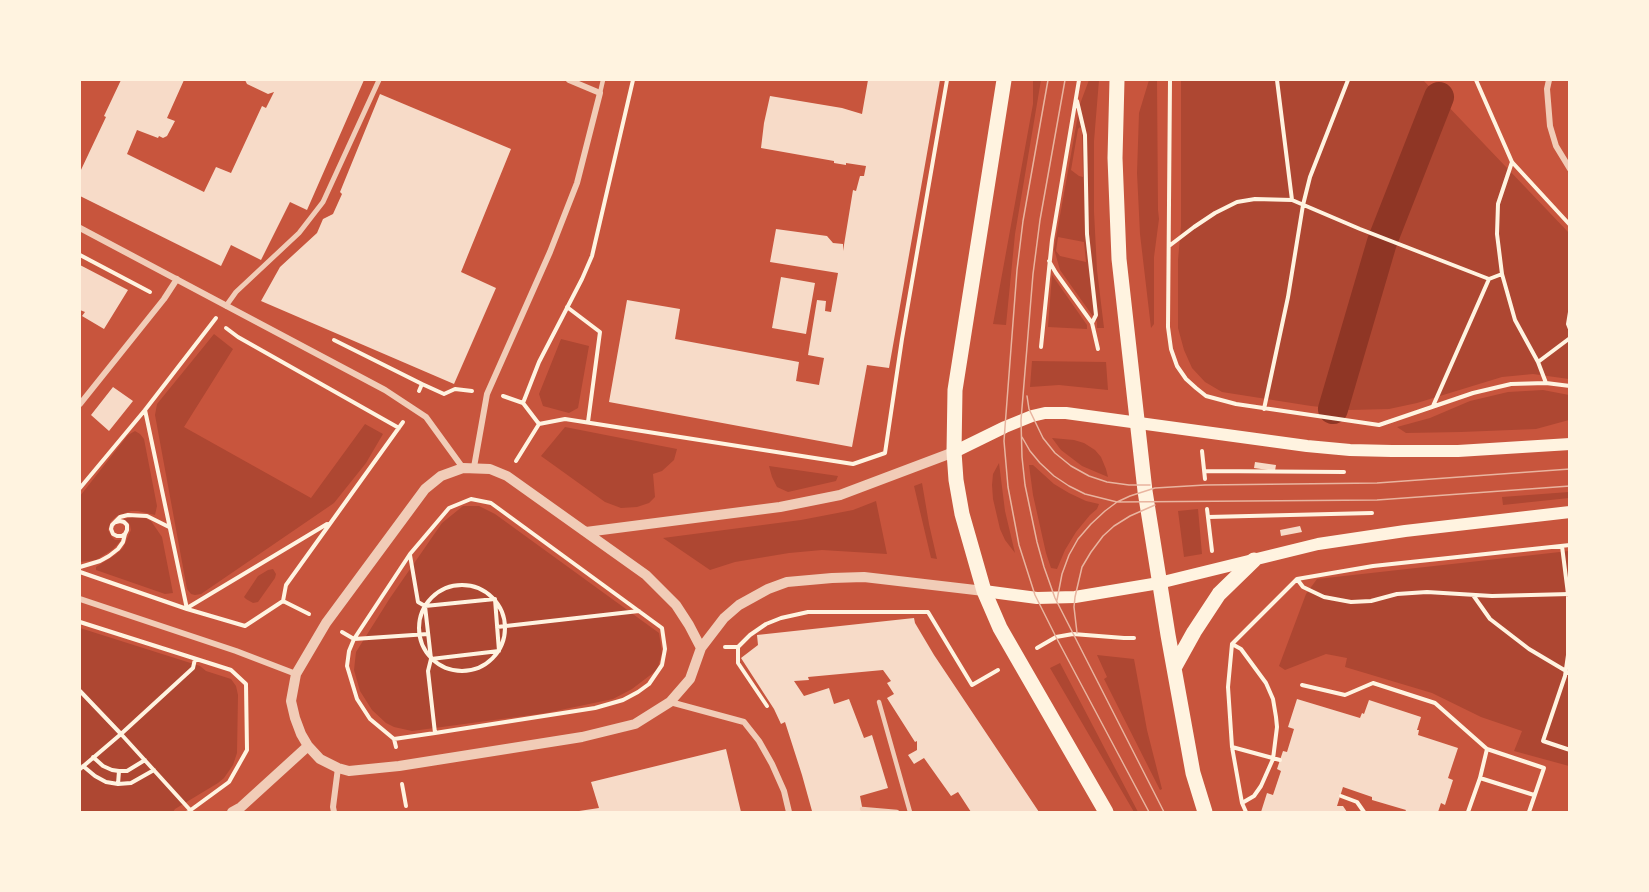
<!DOCTYPE html>
<style>
body{margin:0}
#map{position:relative;width:1649px;height:892px;overflow:hidden;background:#c8553d;font-family:Figtree,sans-serif}
canvas{display:block}
.frame{position:absolute;inset:0;border:81px solid #fff3e0;pointer-events:none}
</style>
<div id="map">
<canvas width="1649" height="892"></canvas>
<div class="frame"></div>
</div>
<script>
const ctx = document.querySelector('canvas').getContext('2d');
ctx.lineJoin = 'round';
function fill(path, color) { ctx.fillStyle = color; ctx.fill(path, 'evenodd'); }
const toPath = rows => new Path2D(rows.map(r => 'M' + r).join(''));
function stroke(path, color, width, dash) { ctx.strokeStyle = color; ctx.lineWidth = width; ctx.lineCap = dash ? 'butt' : 'round'; ctx.setLineDash(dash || []); ctx.stroke(path); }
fill(toPath([
 [1033,80,1041,80,1015,234,1006,325,993,324,1033,104],
 [1089,80,1099,80,1094,141,1094,212,1097,270,1104,328,1097,328,1097,322,1060,270,1054,249,1080,104],
 [1080,127,1082,130,1083,177,1079,176,1071,170,1078,129],
 [1058,237,1084,242,1086,262,1060,256,1056,251],
 [1149,80,1157,80,1158,210,1159,219,1154,257,1154,324,1151,328,1140,234,1137,173,1139,113],
 [1181,80,1423,80,1569,233,1569,379,1533,374,1502,377,1417,403,1389,409,1350,410,1311,406,1222,392,1205,382,1192,368,1184,350,1178,328,1178,260,1181,226],
 [1052,275,1087,325,1087,329,1048,327],
 [214,334,233,349,184,427,311,498,365,424,383,434,366,463,334,503,201,594,195,595,191,594,187,589,155,415,157,404],
 [561,339,589,346,578,408,569,413,543,406,539,394],
 [1032,361,1106,362,1108,390,1059,385,1030,387],
 [1543,390,1569,395,1569,420,1536,429,1461,432,1406,433,1397,427,1430,418,1470,401,1508,392],
 [565,427,677,449,674,460,662,471,653,474,655,497,649,503,637,507,621,508,605,502,541,456],
 [135,431,140,434,144,439,157,506,155,515,138,511,131,511,117,516,111,521,108,530,112,537,115,540,121,540,118,544,112,550,96,560,80,562,80,496,128,435],
 [1052,438,1074,440,1084,443,1095,450,1101,457,1106,469,1108,477,1082,466,1061,450],
 [999,463,1005,511,1015,553,1005,540,1000,529,993,499,992,485,993,474],
 [1029,465,1033,465,1054,484,1069,493,1086,501,1099,504,1097,509,1090,515,1076,532,1065,550,1057,569,1051,568,1046,553,1033,495],
 [769,466,838,476,836,481,788,492,777,487,772,477],
 [922,483,929,524,937,559,931,558,914,486],
 [1569,492,1569,498,1503,505,1502,497],
 [876,501,887,554,822,550,789,553,735,562,710,570,663,538,801,520,853,510],
 [463,506,479,506,495,514,659,633,662,653,657,670,632,689,613,699,546,713,412,731,394,727,386,723,372,710,360,691,354,670,356,652,390,598,442,523],
 [1198,509,1202,554,1184,557,1178,511],
 [132,517,145,518,151,521,162,537,173,593,165,594,96,570,96,567,115,555,123,548,131,530,130,525,124,519],
 [1569,551,1569,766,1514,751,1522,731,1481,717,1432,693,1345,667,1347,658,1326,654,1285,670,1279,666,1306,594,1317,579],
 [273,569,276,574,275,578,258,602,253,603,246,599,244,597,258,576,268,570],
 [80,628,200,666,206,671,231,679,236,686,238,695,237,753,233,765,224,778,218,783,175,809,173,812,80,812],
 [1097,655,1134,659,1147,730,1162,789,1160,790,1104,679,1107,677],
 [1060,663,1138,812,1134,812,1050,668]
]), '#ae4732');
stroke(toPath([
 [1333,409,1382,242,1439,97]
]), '#8f3625', 30);
fill(toPath([
 [121,80,184,80,167,118,175,121,167,136,163,138,159,136,158,138,137,130,127,154,204,192,216,167,231,173,262,106,266,108,274,92,268,94,247,84,245,80,364,80,307,210,290,202,261,260,231,245,221,266,80,196,80,172,106,117,104,116],
 [868,80,940,80,889,368,867,365,852,447,609,402,627,300,680,309,675,339,799,362,796,381,819,385,824,358,808,355,817,300,826,301,825,311,831,312,838,273,770,262,776,229,827,236,833,243,843,244,843,251,853,190,856,191,860,176,864,176,866,166,846,163,846,165,834,163,834,161,761,148,764,123,770,96,842,108,862,114],
 [380,94,511,149,461,272,496,288,454,384,261,301,280,267,317,233,323,219,333,214,342,194,340,192],
 [80,265,128,290,104,329,82,316,85,312,80,310],
 [781,277,815,283,806,334,772,328],
 [113,387,133,401,109,431,91,415],
 [1255,462,1276,465,1275,471,1254,468],
 [1300,526,1302,532,1281,536,1280,530],
 [914,618,915,623,934,655,1039,812,971,812,958,792,951,796,924,758,914,764,908,755,917,750,917,741,915,742,887,698,894,694,887,683,891,681,883,670,808,677,809,680,794,681,804,696,829,688,834,704,849,699,864,738,872,735,888,788,860,796,863,812,813,812,812,811,802,775,785,722,781,724,774,709,741,658,758,645,757,635],
 [1297,699,1360,718,1362,713,1364,714,1369,700,1421,717,1417,730,1419,730,1418,735,1458,748,1448,778,1453,780,1445,805,1441,803,1438,812,1405,812,1406,810,1372,800,1372,797,1343,787,1337,806,1343,806,1347,812,1261,812,1267,793,1273,795,1281,771,1277,769,1283,751,1287,752,1294,729,1288,727],
 [726,749,741,812,579,812,579,811,599,808,591,782]
]), '#f7dbc8');
stroke(toPath([
 [1170,80,1168,327,1171,349,1177,366,1186,379,1196,388,1206,396,1236,404,1379,425,1473,393,1511,384,1546,383,1570,386],
 [1277,80,1292,200],
 [1476,80,1512,162,1570,225],
 [1077,101,1085,135,1087,234,1096,315,1092,323],
 [1512,162,1498,204,1497,234,1502,274,1515,320,1538,362,1546,383],
 [1169,246,1194,227,1215,213,1237,202,1255,199,1292,200,1360,229,1489,279,1502,274],
 [80,255,150,292],
 [1049,261,1056,273,1092,323,1098,349],
 [567,307,600,332,588,422],
 [1570,312,1568,324,1570,329],
 [226,328,238,337,399,428],
 [334,340,422,384,419,391],
 [1041,347,1052,240,1079,80],
 [1538,362,1570,338],
 [422,384,444,394,455,389,472,391],
 [503,396,523,403],
 [1433,406,1489,279],
 [1264,409,1288,297,1303,205,1310,177,1348,80],
 [539,424,523,403,539,362,582,279,592,256,633,80],
 [1202,451,1205,479],
 [516,461,539,424,565,419,853,464,885,453,902,339,947,80],
 [1204,471,1344,472],
 [80,488,145,410,216,318],
 [1207,509,1212,551],
 [1208,517,1372,513],
 [116,522,120,521,124,522,127,525,127,530,125,534,122,536,117,536,113,534,111,529,112,525,120,517,128,515,147,516,169,527],
 [1562,546,1568,594,1568,655,1565,676,1543,741,1570,750],
 [410,555,418,602,425,606],
 [80,567,100,561,109,556,118,549,123,542,125,534],
 [80,572,187,609,145,410],
 [1297,579,1303,587,1324,597,1351,602,1371,601,1397,594,1427,592,1492,596,1570,594],
 '419 628a43 43 0 1 1 86 0a43 43 0 1 1-86 0Z',
 [1473,595,1490,619,1529,649,1566,671,1570,674],
 [495,599,499,651,431,659,425,606,495,599],
 [283,601,309,614],
 [187,608,327,524],
 [187,609,245,626,283,601,286,585,403,422],
 [80,622,231,670,246,684,247,750,229,782,188,812],
 [497,627,639,611],
 [342,632,354,639,428,634],
 [1232,644,1241,649,1266,683,1273,699,1276,717,1277,727,1273,759,1261,786,1254,796,1242,803],
 [725,647,738,647,750,635,766,624,781,618,808,612,928,612,972,685,998,670],
 [738,647,738,663,767,706],
 [1037,648,1056,637,1073,634,1124,638,1134,638],
 [1302,685,1345,695,1373,683,1435,703,1487,749,1544,768,1529,812],
 [80,691,121,734,191,811],
 [394,739,435,733,428,671,431,659],
 [396,747,394,739,370,719,357,699,347,666,349,651,354,639,410,554,449,508,471,499,491,503,662,628,665,649,662,665,649,684,638,692,623,700,595,708,435,733],
 [1232,747,1280,760],
 [93,757,103,766,112,770,119,771,127,771,145,760],
 [83,766,95,776,106,782,118,784,131,783,154,770],
 [80,769,121,734,193,668,195,659],
 [1480,778,1534,795],
 [118,784,119,771],
 [402,784,406,806],
 [1341,796,1357,802,1364,812],
 [1246,812,1242,803,1232,747,1228,687,1232,644,1297,579,1373,566,1570,545],
 [1468,812,1480,778,1487,749]
]), '#fff3e0', 4);
stroke(toPath([
 [600,93,603,80],
 [879,702,910,812],
 [862,809,897,812]
]), '#f1ccb7', 4.5);
stroke(toPath([
 [226,306,236,292,299,233,323,202,379,80]
]), '#f1ccb7', 5);
stroke(toPath([
 [1549,80,1547,89,1550,126,1556,146,1570,169],
 [80,228,385,390,426,417,463,468],
 [80,404,164,299,177,279],
 [474,467,487,394,550,252,577,183,600,93,569,80],
 [80,599,236,651,296,674],
 [670,702,744,722,759,741,772,764,784,791,789,812],
 [334,812,333,807,338,768]
]), '#f1ccb7', 6);
stroke(toPath([
 [586,532,780,507,840,495,954,452],
 [701,648,689,625,676,605,646,575,507,476,490,469,463,468,441,476,425,489,326,623,296,674,291,701,295,718,301,734,308,746,320,759,338,768,349,771,399,766,582,737,635,724,670,702,690,679,701,648,724,618,739,605,768,589,787,582,832,578,864,577,984,591],
 [232,812,241,807,308,746]
]), '#f1ccb7', 10);
stroke(toPath([
 [954,452,1005,427,1032,416,1045,413,1066,413,1307,446,1350,450,1392,451,1458,451,1570,444],
 [984,591,1037,598,1075,597,1159,583,1318,544,1405,531,1570,512]
]), '#fff3e0', 12);
stroke(toPath([
 [1004,80,955,390,954,452,956,480,962,514,984,591,1000,628,1106,812],
 [1117,80,1115,158,1119,259,1145,491,1168,635,1193,773,1205,812],
 [1174,668,1194,632,1219,594,1254,560]
]), '#fff3e0', 15);
stroke(toPath([
 [1048,80,1023,221,1017,270,1005,427,1004,441,1008,487,1019,545,1035,595,1056,637,1149,812],
 [1065,80,1040,220,1033,274,1021,420,1022,457,1025,485,1037,542,1044,567,1055,598,1164,812],
 [1027,396,1029,409,1043,438,1055,453,1071,466,1089,476,1107,482,1129,485,1150,485],
 [1022,437,1030,451,1040,463,1054,476,1069,486,1085,494,1117,502,1377,500,1570,486],
 [1057,600,1062,574,1069,555,1078,539,1091,524,1105,511,1117,502,1130,496,1155,488,1205,485,1377,483,1570,469],
 [1077,633,1074,607,1075,597,1082,567,1091,552,1103,536,1114,526,1130,516,1155,505]
]), '#e9b49f', 1.5);
</script>
